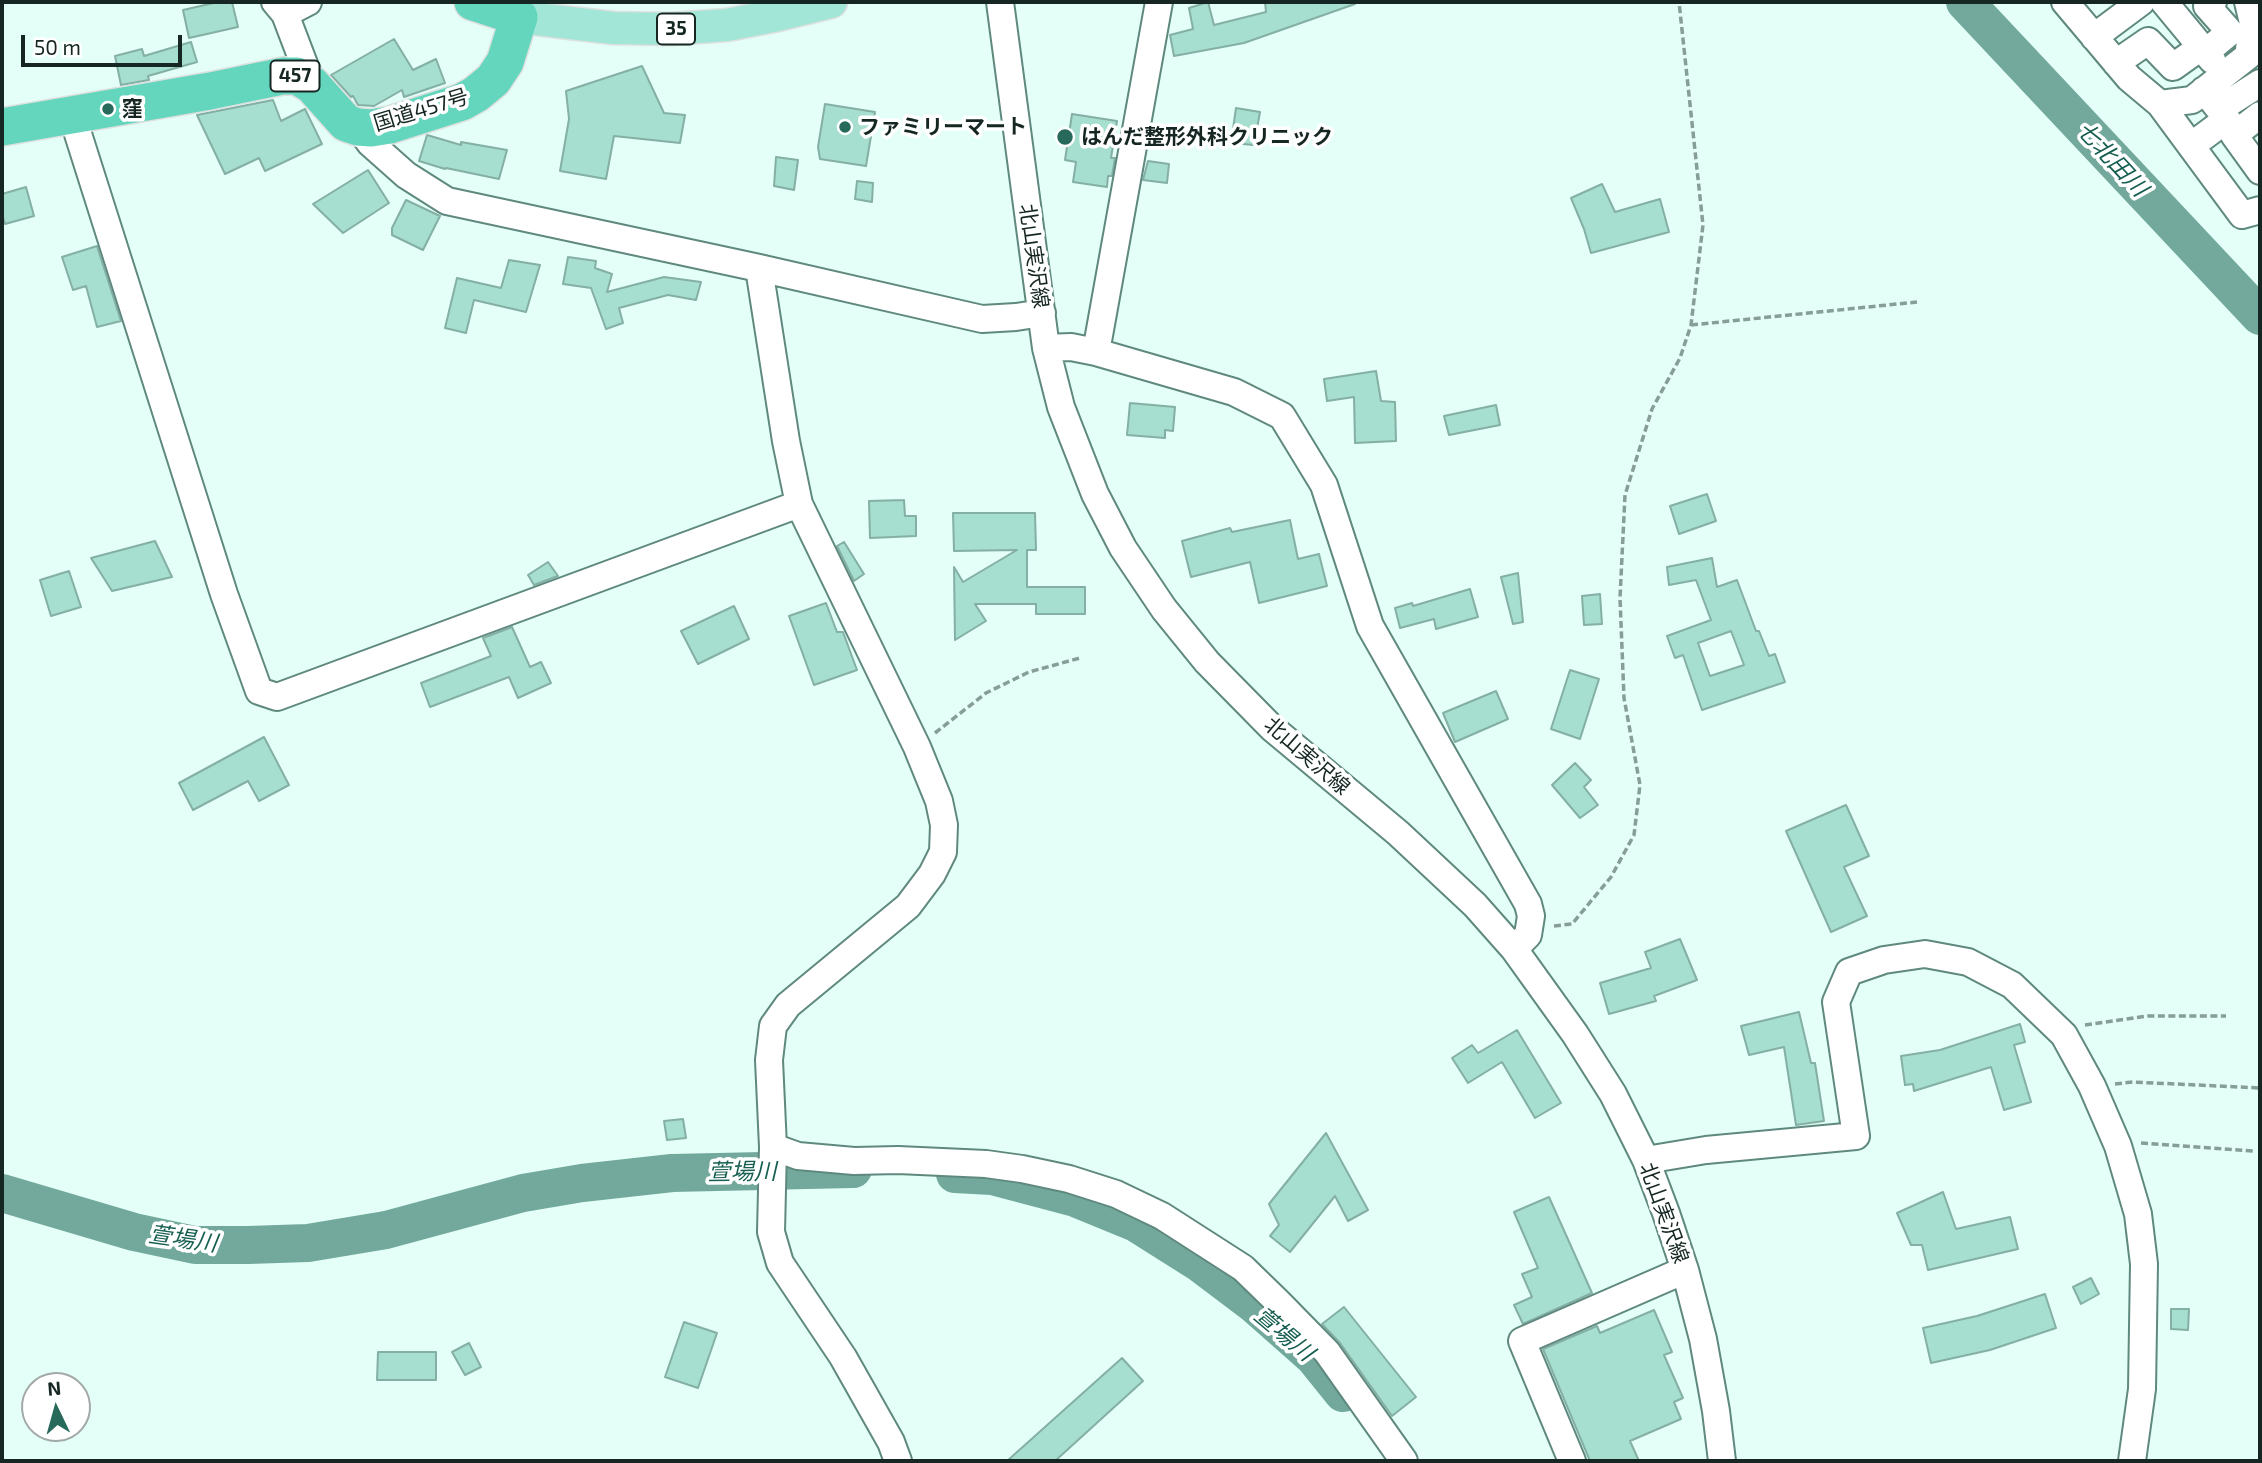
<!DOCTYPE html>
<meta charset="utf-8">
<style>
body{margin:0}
#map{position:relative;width:2262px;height:1463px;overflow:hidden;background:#e4fff7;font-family:"Exo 2",sans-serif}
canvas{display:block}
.frame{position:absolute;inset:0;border:4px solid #162723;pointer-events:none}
.north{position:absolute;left:21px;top:1372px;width:70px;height:70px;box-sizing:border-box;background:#fff;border:2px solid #a2a9a7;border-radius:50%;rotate:355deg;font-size:19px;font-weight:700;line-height:28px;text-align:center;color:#162723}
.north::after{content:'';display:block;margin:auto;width:24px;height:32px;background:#276a5c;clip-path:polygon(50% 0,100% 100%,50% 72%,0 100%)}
.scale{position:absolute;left:21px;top:35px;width:161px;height:32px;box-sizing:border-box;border:4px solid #162723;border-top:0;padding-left:9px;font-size:21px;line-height:24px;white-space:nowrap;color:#162723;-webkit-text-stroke:5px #fff;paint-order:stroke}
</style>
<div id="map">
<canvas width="2262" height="1463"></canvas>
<div class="frame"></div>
<div class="north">N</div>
<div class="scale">50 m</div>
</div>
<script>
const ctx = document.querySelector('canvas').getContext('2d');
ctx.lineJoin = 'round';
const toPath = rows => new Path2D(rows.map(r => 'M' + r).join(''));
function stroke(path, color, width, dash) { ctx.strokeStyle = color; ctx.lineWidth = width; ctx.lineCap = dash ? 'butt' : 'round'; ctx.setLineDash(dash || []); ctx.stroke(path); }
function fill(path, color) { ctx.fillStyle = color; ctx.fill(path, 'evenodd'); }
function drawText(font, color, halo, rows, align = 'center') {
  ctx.font = font + ' "Exo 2","Noto Sans JP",sans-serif'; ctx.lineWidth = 7; ctx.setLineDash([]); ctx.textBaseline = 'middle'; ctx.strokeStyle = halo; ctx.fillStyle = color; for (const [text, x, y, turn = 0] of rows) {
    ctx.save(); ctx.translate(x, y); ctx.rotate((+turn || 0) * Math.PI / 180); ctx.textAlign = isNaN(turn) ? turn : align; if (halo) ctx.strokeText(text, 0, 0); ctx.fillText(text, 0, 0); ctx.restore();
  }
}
stroke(toPath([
 [1965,2,2260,316],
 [955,1174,992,1176,1075,1198,1136,1223,1201,1264,1254,1304,1314,1357,1343,1393],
 [2,1193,134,1232,195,1245,248,1245,308,1243,386,1230,523,1193,582,1183,672,1173,853,1169]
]), '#73a99c', 38);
const building = toPath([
 [218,2,232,2,238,27,189,38,183,10,218,2],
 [1208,2,1214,25,1266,12,1265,2,1354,2,1355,4,1244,43,1174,56,1170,35,1193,29,1189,8,1208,2],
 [394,39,413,70,436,59,445,83,404,97,402,90,374,106,358,105,353,96,351,97,331,75,394,39],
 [191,42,197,62,148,76,149,80,121,85,115,56,142,49,144,56,191,42],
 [642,66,664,113,685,115,680,143,614,136,606,179,560,171,569,119,566,91,642,66],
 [273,100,281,121,305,109,322,144,265,171,259,158,225,174,197,115,273,100],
 [825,104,875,112,866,166,820,159,818,147,825,104],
 [1236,108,1260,112,1254,145,1231,143,1236,108],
 [1072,114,1117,121,1111,158,1115,158,1112,176,1108,176,1107,187,1073,182,1076,162,1065,160,1072,114],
 [427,135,461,145,461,142,507,150,499,179,446,168,445,169,419,161,427,135],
 [776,157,798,160,794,190,774,186,776,157],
 [1148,161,1169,164,1167,183,1143,180,1148,161],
 [368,170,389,203,343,233,313,204,368,170],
 [857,181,873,183,872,202,855,199,857,181],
 [1602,184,1615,212,1660,199,1669,232,1591,253,1584,229,1571,198,1602,184],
 [26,187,34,216,5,224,2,214,2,194,26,187],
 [406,200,440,216,423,250,392,235,392,228,406,200],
 [97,246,121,321,97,327,86,286,73,290,62,257,97,246],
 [568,257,596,261,595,268,612,274,607,292,664,277,701,282,696,300,668,295,619,308,623,323,606,329,591,288,563,284,568,257],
 [509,260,540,265,526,312,474,300,466,333,445,328,457,278,501,288,509,260],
 [1376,371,1381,401,1395,402,1396,441,1355,443,1354,397,1327,401,1324,379,1376,371],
 [1130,403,1175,407,1173,431,1165,430,1165,438,1127,435,1130,403],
 [1496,405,1500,425,1449,435,1444,416,1496,405],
 [1707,494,1716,521,1679,534,1670,506,1707,494],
 [904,500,905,516,916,516,916,536,870,538,869,501,904,500],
 [953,513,1035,513,1036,550,1027,550,1027,587,1085,587,1085,614,1036,614,1036,604,975,604,986,621,955,640,954,567,963,582,1017,550,954,551,953,513],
 [1290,520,1298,559,1319,554,1327,586,1259,603,1250,562,1191,577,1182,541,1230,528,1232,532,1290,520],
 [155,541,172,577,112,591,91,558,155,541],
 [844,542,864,574,854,581,837,546,844,542],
 [1712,558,1717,587,1737,580,1756,631,1759,631,1769,656,1775,654,1785,682,1702,710,1683,655,1675,658,1667,636,1711,620,1696,580,1669,585,1667,567,1712,558],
 [1731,631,1744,665,1710,676,1698,643,1731,631],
 [548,562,558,576,534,585,528,575,548,562],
 [69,571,81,607,51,616,40,580,69,571],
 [1518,573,1523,622,1513,624,1501,577,1518,573],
 [1470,589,1478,617,1436,629,1434,619,1400,628,1395,608,1412,603,1413,606,1470,589],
 [1600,594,1602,624,1584,625,1582,596,1600,594],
 [826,603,837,632,843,632,857,670,814,685,789,616,826,603],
 [734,606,749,639,698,664,681,631,734,606],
 [512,627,530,667,541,662,551,683,518,698,509,677,430,707,421,683,491,656,483,638,512,627],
 [1570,670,1599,679,1580,739,1551,729,1570,670],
 [1496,691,1508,719,1455,742,1443,713,1496,691],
 [264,737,289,785,259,801,248,781,193,810,179,783,264,737],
 [1575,763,1591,780,1584,787,1598,805,1580,818,1552,785,1575,763],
 [1846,805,1869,856,1844,867,1867,916,1831,932,1786,831,1846,805],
 [1680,939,1697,980,1654,996,1656,1001,1609,1014,1600,983,1651,968,1645,952,1680,939],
 [1799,1012,1811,1063,1815,1063,1824,1121,1796,1125,1784,1047,1749,1055,1741,1026,1799,1012],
 [2020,1024,2025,1042,2014,1045,2031,1102,2004,1110,1991,1067,1914,1091,1913,1084,1905,1085,1901,1056,1940,1050,2020,1024],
 [1517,1030,1561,1103,1535,1118,1502,1062,1468,1083,1452,1058,1472,1045,1478,1053,1517,1030],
 [683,1119,686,1138,667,1140,664,1121,683,1119],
 [1326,1133,1368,1210,1348,1221,1335,1196,1290,1252,1270,1236,1279,1225,1269,1204,1326,1133],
 [1943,1192,1956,1229,2010,1217,2018,1249,1928,1270,1922,1245,1911,1245,1897,1213,1943,1192],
 [1549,1197,1592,1293,1523,1324,1514,1305,1532,1297,1522,1274,1538,1268,1514,1212,1549,1197],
 [2091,1278,2099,1294,2081,1304,2073,1287,2091,1278],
 [2045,1294,2056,1328,1990,1350,1931,1363,1923,1328,1977,1316,2045,1294],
 [1344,1307,1416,1397,1392,1416,1340,1343,1322,1324,1344,1307],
 [2171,1309,2189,1309,2188,1330,2171,1329,2171,1309],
 [1654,1310,1672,1352,1664,1355,1683,1398,1674,1402,1681,1419,1630,1441,1639,1461,1590,1461,1543,1349,1597,1326,1600,1333,1654,1310],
 [684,1322,717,1333,698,1388,665,1377,684,1322],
 [469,1343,481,1367,465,1375,452,1352,469,1343],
 [378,1352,436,1352,436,1380,377,1380,378,1352],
 [1122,1358,1143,1381,1055,1461,1007,1461,1122,1358]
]);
fill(building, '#a6decf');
stroke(building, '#84afa4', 2);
const minor = toPath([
 [275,2,285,14,312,85],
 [1000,2,1046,348,1061,407,1095,494,1123,548,1164,609,1207,662,1272,728,1398,833,1475,905,1514,949,1575,1034,1613,1094,1646,1160,1666,1213,1685,1270,1703,1339,1716,1411,1722,1461],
 [2065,2,2129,78,2160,104,2192,100,2248,56,2253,23,2248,2],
 [2164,2,2212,60],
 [285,14,308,2],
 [2094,37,2141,2],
 [2206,52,2230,32,2207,6,2213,2],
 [2116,63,2148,41,2173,67,2201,47],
 [2232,101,2260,83],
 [2160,104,2242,215,2260,210],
 [72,115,224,594,259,691,277,697,799,504],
 [2260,115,2234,135,2260,171],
 [358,127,370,143,406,175,447,201,759,268,982,319,1016,317,1042,313],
 [2191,146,2227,119,2204,90],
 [759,268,786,441,799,504,917,747,939,801,944,825,943,852,932,874,908,906,788,1005,773,1026,769,1060,773,1147,771,1232,780,1263,843,1357,891,1442,898,1461],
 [1046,348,1071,347,1096,352,1234,392,1282,416,1324,485,1370,626,1528,904,1531,916,1528,935,1514,949],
 [1096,352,1159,2],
 [773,1147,798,1156,854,1161,898,1160,986,1164,1022,1169,1069,1179,1116,1194,1162,1216,1243,1268,1279,1303,1327,1352,1404,1461],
 [1646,1160,1706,1150,1856,1136,1836,1002,1849,972,1884,960,1925,954,1968,962,2012,985,2064,1035,2092,1086,2118,1146,2138,1214,2144,1264,2142,1389,2132,1461],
 [1572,1461,1522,1341,1685,1270]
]);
const major = toPath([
 [519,17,613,28,671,29,727,25,778,15,831,2]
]);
const highway = toPath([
 [2,127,210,91,283,76,297,76,312,85,346,123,358,127,371,128,390,125,462,102,476,94,493,80,505,62,519,17,473,2]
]);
stroke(minor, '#5f897e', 30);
stroke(major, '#dee1e0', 35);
stroke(highway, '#dee1e0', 40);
stroke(toPath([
 [1691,325,1917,302],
 [935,733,986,693,1029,672,1080,658],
 [1554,926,1572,924,1611,877,1634,835,1640,785,1624,698,1620,598,1625,495,1652,409,1680,358,1691,325,1703,225,1679,2],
 [2085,1025,2148,1016,2226,1016],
 [2115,1084,2133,1082,2260,1088],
 [2141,1143,2253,1151]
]), '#879d97', 3.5, [7, 3.5]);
stroke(minor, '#fff', 26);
stroke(major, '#a2e6d7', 32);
stroke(highway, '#64d6bd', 37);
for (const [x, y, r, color] of [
 [108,109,7,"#276a5c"],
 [845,127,7,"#276a5c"],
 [1065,137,9,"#276a5c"]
]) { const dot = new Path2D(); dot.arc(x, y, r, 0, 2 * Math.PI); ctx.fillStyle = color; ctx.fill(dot); stroke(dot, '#fff', 2.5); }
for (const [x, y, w] of [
 [676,29,38],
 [295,76,49]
]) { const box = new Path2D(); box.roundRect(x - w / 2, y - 15.5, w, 31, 5); ctx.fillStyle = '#fff'; ctx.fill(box); stroke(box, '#162723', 2); }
drawText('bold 19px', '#162723', null, [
 ["35",676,29],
 ["457",295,76]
]);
drawText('bold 21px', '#162723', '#fff', [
 ["窪",122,109],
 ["ファミリーマート",859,127],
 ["はんだ整形外科クリニック",1081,137]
], 'left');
drawText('21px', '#162723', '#fff', [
 ["国道457号",421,110,-17],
 ["北山実沢線",1034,256,82],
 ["北山実沢線",1307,756,41],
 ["北山実沢線",1664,1213,70]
]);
drawText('italic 23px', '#155e50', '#fff', [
 ["七北田川",2112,159,47],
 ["萱場川",742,1172,-1],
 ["萱場川",183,1239,8],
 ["萱場川",1284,1334,40]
]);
</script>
